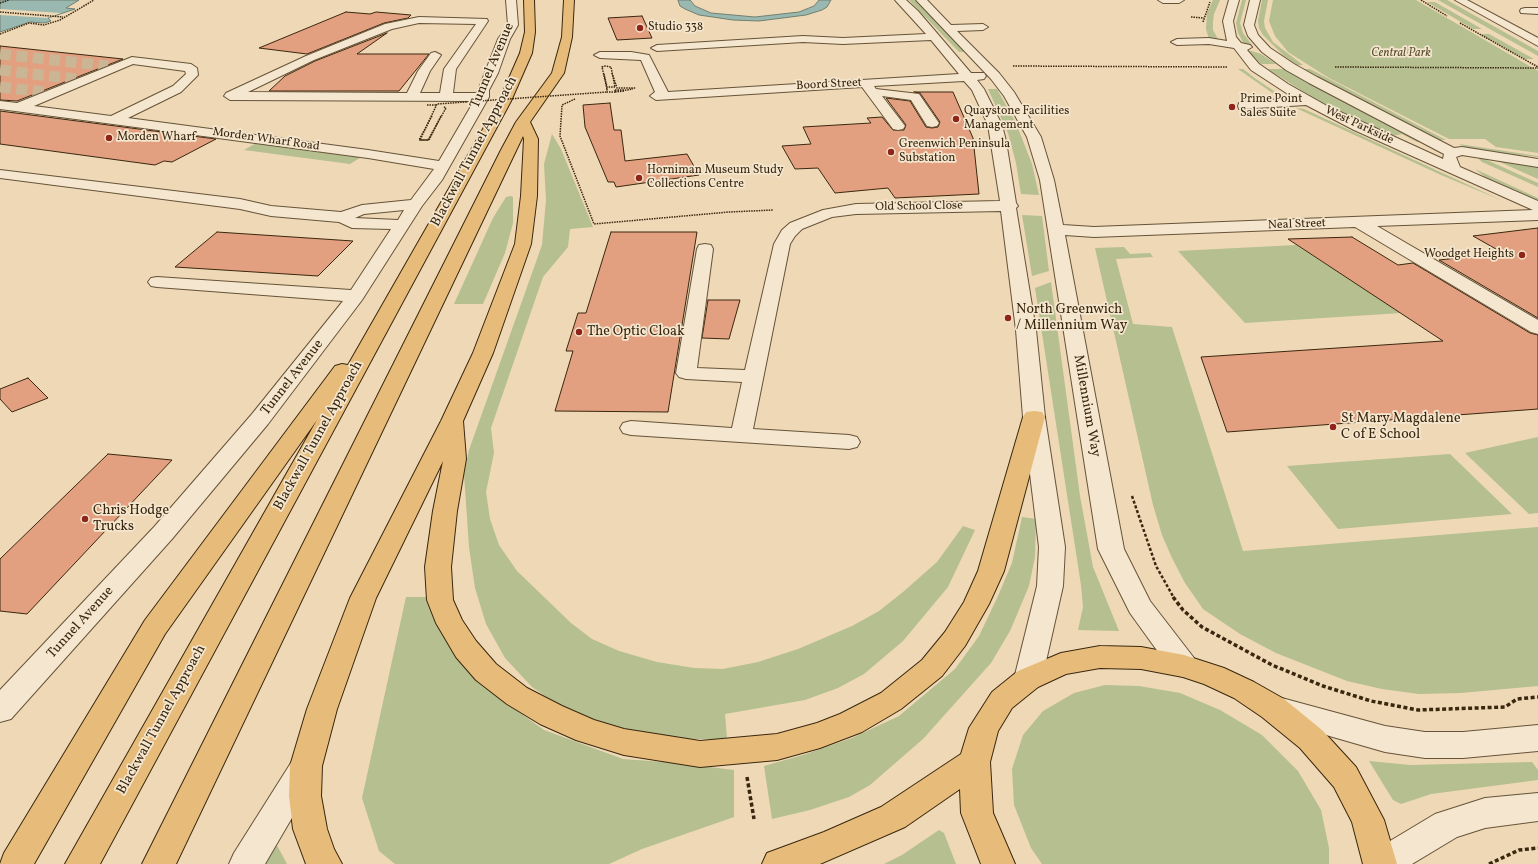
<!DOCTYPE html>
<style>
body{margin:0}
canvas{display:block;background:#eed8b5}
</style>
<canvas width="1538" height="864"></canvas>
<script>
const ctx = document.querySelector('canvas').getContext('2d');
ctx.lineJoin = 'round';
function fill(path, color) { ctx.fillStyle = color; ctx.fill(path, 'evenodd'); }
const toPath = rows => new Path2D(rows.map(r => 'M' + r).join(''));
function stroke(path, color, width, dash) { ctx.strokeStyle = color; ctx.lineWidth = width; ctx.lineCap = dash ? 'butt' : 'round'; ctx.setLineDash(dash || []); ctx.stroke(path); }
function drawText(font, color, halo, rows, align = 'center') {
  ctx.font = font + ' Vollkorn,serif'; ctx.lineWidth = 3.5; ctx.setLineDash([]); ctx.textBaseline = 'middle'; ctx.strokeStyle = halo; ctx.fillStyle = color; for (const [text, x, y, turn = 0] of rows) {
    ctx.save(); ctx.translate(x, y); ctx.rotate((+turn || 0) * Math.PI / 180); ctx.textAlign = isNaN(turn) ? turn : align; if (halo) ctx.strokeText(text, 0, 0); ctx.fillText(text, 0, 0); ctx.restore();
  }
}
fill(toPath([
 [909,0,915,0,919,3,966,52,959,52],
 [1213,0,1220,0,1214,14,1213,22,1213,30,1218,39,1209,39,1206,29,1207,13],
 [1242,0,1246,0,1240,23,1243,33,1252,45,1244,44,1238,33,1236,23],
 [1262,0,1268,0,1264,21,1265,28,1273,42,1303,65,1297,65,1283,55,1263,35,1259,28,1258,21],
 [1273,0,1416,0,1538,71,1538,153,1496,147,1485,139,1449,139,1329,78,1288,52,1275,36,1269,21],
 [1438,0,1447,0,1538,51,1538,56],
 [1427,2,1435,2,1482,29,1473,29],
 [1480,34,1489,34,1534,59,1525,59],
 [1248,50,1261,54,1276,64,1261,64],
 [1238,69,1243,69,1256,79,1283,97,1281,99],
 [1268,69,1286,69,1420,142,1417,142,1402,134,1392,136,1324,105],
 [1303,69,1310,69,1446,140,1440,140],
 [988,89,997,89,1016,123,1032,164,1039,195,1021,194,1016,163,1008,133],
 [1296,108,1304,109,1503,201,1441,175],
 [552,134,561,149,593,227,570,229,568,247,543,277,491,428,494,453,486,492,490,519,499,545,517,571,571,623,592,639,619,651,657,662,694,668,723,669,758,662,798,649,852,626,879,611,903,592,937,562,963,526,975,530,948,587,903,641,864,674,838,688,805,700,725,714,727,739,664,739,614,729,567,711,532,687,505,658,486,624,475,588,469,547,464,474,469,450,542,245,546,200,544,164],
 [258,142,363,156,350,164,244,150],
 [1459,144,1538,156,1538,157,1520,155,1521,158,1471,150],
 [1480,157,1538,183,1538,187,1482,162,1479,159],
 [1493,159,1538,166,1538,179],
 [1475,169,1538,198,1538,201,1485,177],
 [511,196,513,197,513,223,505,253,483,304,454,304,493,218,506,197],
 [1022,215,1042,216,1049,271,1032,276],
 [1296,245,1401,313,1245,323,1178,251],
 [1124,247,1130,254,1150,253,1153,257,1116,259,1133,324,1172,327,1243,551,1538,527,1538,686,1461,693,1419,694,1382,689,1347,681,1276,653,1240,634,1203,609,1185,583,1172,558,1162,535,1153,505,1095,248],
 [1051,282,1080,496,1093,567,1119,631,1078,630,1083,607,1081,585,1035,288],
 [1538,437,1538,513,1529,514,1465,453],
 [1450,454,1512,514,1338,529,1287,466],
 [1022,517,1036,519,1035,557,1029,586,1010,631,991,663,923,739,870,785,849,797,810,810,772,819,764,766,803,755,852,738,899,716,955,669,979,636,998,596,1012,563],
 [406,597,427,597,455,654,481,685,544,730,623,759,677,763,734,770,734,817,642,849,609,864,395,864,379,851,362,798],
 [1105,685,1139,686,1180,693,1220,710,1262,735,1298,771,1321,810,1329,848,1329,864,1042,864,1031,848,1014,805,1012,769,1023,735,1043,711,1074,693],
 [1369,761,1410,765,1532,762,1538,770,1538,780,1431,794,1401,804,1393,800],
 [939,830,944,833,956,864,884,864,902,855],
 [273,838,287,864,257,864]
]), '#b5bf90');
const water = toPath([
 [0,0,79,0,66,8,75,9,48,18,51,21,44,23,30,22,0,32,0,0],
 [678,0,690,0,695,6,711,13,755,17,799,12,814,6,819,0,831,0,827,7,822,10,806,15,759,21,733,20,699,15,685,9,680,6,678,0]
]);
fill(water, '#99b9b0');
stroke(water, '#737f70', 1);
fill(toPath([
 [0,9,61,13,47,18,0,15]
]), '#eed8b5');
const building = toPath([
 [346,12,370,14,376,12,411,15,408,18,384,23,307,54,259,48,346,12],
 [642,16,652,38,617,40,608,18,642,16],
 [387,33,357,54,429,54,399,91,269,91,285,76,315,61,387,33],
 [0,46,123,59,17,101,0,100,0,46],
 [914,92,953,92,973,138,979,194,895,198,888,188,835,193,818,168,795,169,782,146,811,144,803,127,871,123,867,118,882,117,893,130,904,130,906,125,886,98,910,101,926,127,932,128,938,127,940,122,920,93,914,92],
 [610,103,614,130,621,130,625,161,687,154,699,175,616,187,614,182,608,182,585,127,583,105,610,103],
 [0,111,216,139,172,162,164,161,155,165,0,144,0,111],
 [1538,228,1538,318,1439,260,1503,253,1473,236,1538,228],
 [217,232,353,241,318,276,175,267,217,232],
 [611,232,697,232,668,412,555,411,573,351,566,351,578,313,586,313,611,232],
 [1352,237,1398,265,1413,263,1530,333,1538,335,1538,409,1227,432,1201,357,1443,341,1288,239,1352,237],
 [708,300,740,300,729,339,702,338,708,300],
 [28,378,48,398,12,412,0,399,0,389,28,378],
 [108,454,172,460,27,614,0,611,0,559,108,454]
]);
fill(building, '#e2a080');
stroke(building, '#3a270f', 1);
stroke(toPath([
 [0,54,108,66],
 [0,70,76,79],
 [0,87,44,92]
]), '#cab594', 11, [11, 5.5]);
const minor = toPath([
 [506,0,516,0,518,25,510,39,498,73,489,90,489,97,442,180,422,206,362,300,268,424,172,539,11,719,0,722,0,690,154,527,252,414,343,301,157,287,151,286,148,282,151,278,157,277,351,290,391,229,352,228,339,222,271,216,240,209,0,178,0,170,240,199,271,206,341,212,362,205,411,200,434,169,368,158,0,109,0,101,17,103,132,57,191,64,197,68,198,75,181,92,128,118,368,150,439,161,474,101,230,100,224,96,226,93,306,56,385,24,419,17,487,19,488,21,456,69,453,93,477,93,498,39,508,25,506,0],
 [419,23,476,24,444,69,440,93,420,93,430,71,441,55,435,52,431,53,418,71,407,93,248,92,314,60,392,29,419,23],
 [133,64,185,71,186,74,173,86,111,116,34,106,133,64],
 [404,210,398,220,355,218,364,214,404,210],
 [895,0,906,0,918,11,971,73,984,73,986,76,984,79,977,80,984,89,1002,125,1006,141,1016,203,1018,206,1016,208,1036,330,1045,417,1065,547,1063,586,1042,679,1038,687,1028,690,1018,687,1014,679,1037,586,1039,547,1023,417,1016,330,1001,211,856,214,832,217,802,229,795,236,790,244,753,429,849,435,857,437,860,442,857,447,849,449,631,435,623,433,620,428,623,423,631,421,732,428,742,382,686,379,679,377,676,373,697,249,699,245,705,244,711,245,713,249,697,368,745,370,774,244,782,230,790,223,823,210,856,204,1000,201,988,125,972,90,964,81,874,86,876,89,919,94,939,123,937,126,932,127,927,126,911,100,882,96,905,126,903,129,898,130,893,129,862,87,656,100,650,96,655,92,641,60,600,58,594,55,600,52,631,52,649,55,668,92,959,74,931,40,843,44,803,42,657,51,651,48,657,45,803,36,843,38,926,34,895,0],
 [916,0,927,0,951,25,983,24,988,27,983,30,957,31,999,73,1014,92,1041,137,1054,180,1063,225,1094,227,1533,210,1354,130,1306,105,1239,109,1238,106,1239,103,1244,102,1294,98,1251,70,1234,48,1209,44,1177,45,1171,42,1177,39,1209,38,1227,41,1223,21,1229,0,1239,0,1233,21,1236,37,1241,43,1250,45,1252,47,1247,50,1259,64,1288,84,1327,106,1443,159,1444,154,1309,83,1286,70,1262,52,1248,36,1244,25,1250,0,1260,0,1254,25,1258,35,1270,48,1294,64,1317,77,1454,148,1462,147,1538,159,1538,167,1462,155,1456,157,1460,167,1538,201,1538,220,1377,226,1538,320,1538,334,1531,332,1355,227,1094,237,1065,235,1124,549,1150,601,1194,658,1198,666,1194,674,1184,677,1174,674,1130,613,1098,549,1040,180,1027,137,1004,96,991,79,916,0],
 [1158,0,1184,0,1179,3,1163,3,1158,0],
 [1455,0,1467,0,1538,38,1538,46,1455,0],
 [1525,8,1538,8,1538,14,1521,13,1520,11,1521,9,1525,8],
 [1278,697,1385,726,1425,732,1463,732,1538,725,1538,751,1463,758,1425,758,1385,752,1267,718,1263,709,1267,700,1278,697],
 [305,755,316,758,321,768,265,864,229,864,234,853,294,758,305,755],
 [1538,793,1538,821,1485,828,1457,837,1412,864,1365,864,1370,853,1435,814,1485,798,1538,793]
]);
const major = toPath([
 [1100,646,1141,647,1184,655,1224,668,1254,682,1284,699,1322,730,1356,767,1384,820,1397,864,1363,864,1352,822,1334,787,1300,748,1262,717,1234,698,1204,684,1183,677,1141,669,1100,668,1066,674,1038,687,1012,708,998,731,990,762,993,813,1015,864,981,864,961,813,960,789,905,827,820,864,762,864,767,853,824,832,881,807,961,754,969,728,992,692,1018,671,1061,653,1100,646]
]);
const highway = toPath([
 [524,0,534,0,535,32,532,53,511,101,100,864,65,864,317,420,165,634,34,864,0,864,4,853,145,620,335,366,342,364,348,365,499,101,520,53,525,32,524,0],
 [564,0,574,0,572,37,564,73,530,122,538,139,537,196,531,244,493,353,463,421,466,459,457,511,451,567,453,600,462,620,476,641,496,664,527,688,562,706,594,720,624,729,700,741,777,734,817,723,840,714,881,693,922,660,945,632,964,602,978,571,1023,417,1026,412,1034,411,1042,412,1045,417,1004,571,989,604,965,646,942,676,901,709,862,732,820,748,777,760,700,767,624,755,576,740,540,724,507,704,476,680,456,657,436,623,427,600,425,567,433,511,443,461,376,598,337,709,322,766,321,796,327,829,334,849,342,864,306,864,293,829,289,796,290,766,307,709,350,598,441,421,473,353,515,244,521,196,524,139,523,136,176,864,142,864,501,150,516,122,552,73,562,37,564,0]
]);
stroke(minor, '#675338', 2);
stroke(major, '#3a270f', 2);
stroke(highway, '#3a270f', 2);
stroke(toPath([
 [1421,0,1447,16],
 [0,3,9,0],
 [0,12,63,17],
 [1191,17,1204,18],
 [1203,22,1210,2],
 [1460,23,1538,67],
 [0,34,29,23,44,25,60,20,94,0],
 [1013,66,1228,67],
 [1335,67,1538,68],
 [612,73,617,88,636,88],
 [604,74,607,87,615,87],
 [607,89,607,92,615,92],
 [615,90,624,90,624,91,615,92,615,90],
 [615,92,633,89],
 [575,99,562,105,560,136,594,224,729,212,773,210],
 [432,116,419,140,429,140,441,116]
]), '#3a270f', 1.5, [1.5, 1]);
stroke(toPath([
 [1132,496,1156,566,1174,598]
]), '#3a270f', 2.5, [3, 2]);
stroke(toPath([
 [1173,597,1183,610,1202,627,1272,665,1323,686,1371,701,1418,710,1505,707,1517,699,1538,697],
 [747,777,754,819],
 [1489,864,1519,850,1538,848]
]), '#3a270f', 3.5, [4, 2.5]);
fill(minor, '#f4e6cf');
fill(major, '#e7bc7a');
fill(highway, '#e7bc7a');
stroke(toPath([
 [607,89,602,67,605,66,611,67,615,87],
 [427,105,436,105],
 [444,107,446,108,428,140,420,140,437,104,607,92]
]), '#3a270f', 1.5, [1.5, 1]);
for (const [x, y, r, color] of [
 [640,28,4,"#8f2418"],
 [1232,107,4,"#8f2418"],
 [956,119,4,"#8f2418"],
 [109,138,4,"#8f2418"],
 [891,152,4,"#8f2418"],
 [639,178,4,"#8f2418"],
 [1522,255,4,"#8f2418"],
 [1008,318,4,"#8f2418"],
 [579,332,4,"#8f2418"],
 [1333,427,4,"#8f2418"],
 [85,519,4,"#8f2418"]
]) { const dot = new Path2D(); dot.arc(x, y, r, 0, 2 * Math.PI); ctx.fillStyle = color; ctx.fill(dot); stroke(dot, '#f4e6cf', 1.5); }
drawText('12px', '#3a270f', '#f4e6cf', [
 ["Studio 338",648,28],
 ["Prime Point",1240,100],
 ["Sales Suite",1240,114],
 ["Quaystone Facilities",964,112],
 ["Management",964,126],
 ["Morden Wharf",117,138],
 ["Greenwich Peninsula",899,145],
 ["Substation",899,159],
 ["Horniman Museum Study",647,171],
 ["Collections Centre",647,185],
 ["Woodget Heights",1514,255,"right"]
], 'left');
drawText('italic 12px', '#594d2f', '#f4e6cf', [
 ["Central Park",1401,54]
]);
drawText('12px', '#3a270f', '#f4e6cf', [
 ["Boord Street",829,85,-3],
 ["West Parkside",1359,126,25],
 ["Morden Wharf Road",266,140,8],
 ["Old School Close",919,207,-1],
 ["Neal Street",1297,225,-2]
]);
drawText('14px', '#3a270f', '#f4e6cf', [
 ["Tunnel Avenue",493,66,-67],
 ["Blackwall Tunnel Approach",475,152,-62],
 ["Tunnel Avenue",293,378,-52],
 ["Millennium Way",1086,406,80],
 ["Blackwall Tunnel Approach",319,436,-61],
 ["Tunnel Avenue",81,623,-48],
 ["Blackwall Tunnel Approach",162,720,-61]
]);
drawText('14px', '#3a270f', '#f4e6cf', [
 ["North Greenwich",1016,310],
 ["/ Millennium Way",1016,326],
 ["The Optic Cloak",587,332],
 ["St Mary Magdalene",1341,419],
 ["C of E School",1341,435],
 ["Chris Hodge",93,511],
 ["Trucks",93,527]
], 'left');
</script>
